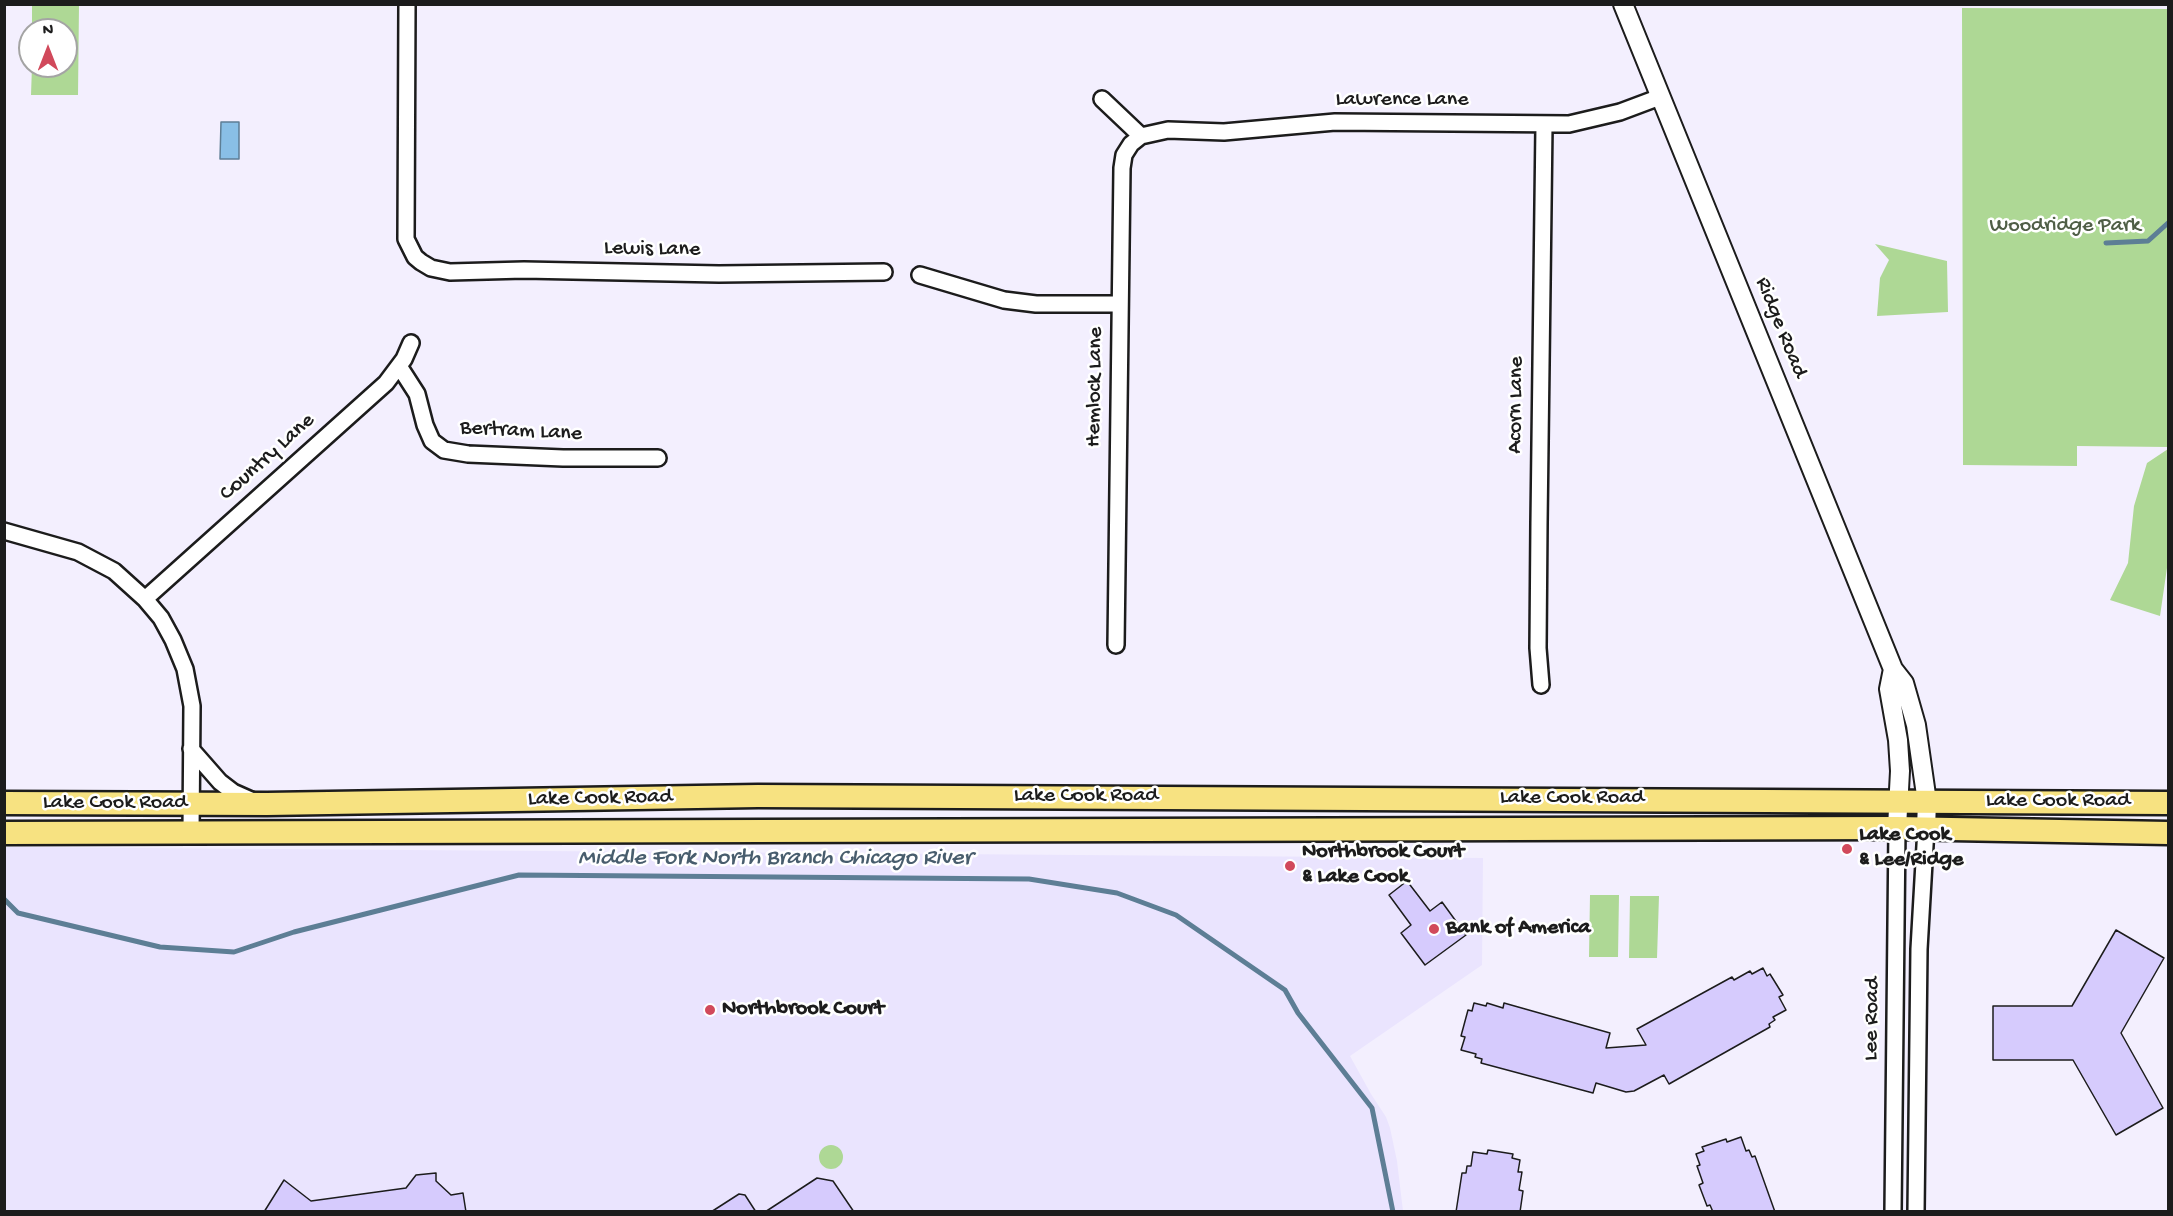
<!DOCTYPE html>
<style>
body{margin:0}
#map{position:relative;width:2173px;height:1216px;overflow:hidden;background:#f3effe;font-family:"Gochi Hand",sans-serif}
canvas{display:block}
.frame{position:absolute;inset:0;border:6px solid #1c1c1c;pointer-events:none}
.north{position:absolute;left:18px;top:18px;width:60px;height:60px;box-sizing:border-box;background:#fff;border:2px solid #a4a4a4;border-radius:50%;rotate:0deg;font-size:16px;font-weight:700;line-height:24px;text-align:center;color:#1c1c1c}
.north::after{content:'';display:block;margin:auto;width:21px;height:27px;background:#d1495b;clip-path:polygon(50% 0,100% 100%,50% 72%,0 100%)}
</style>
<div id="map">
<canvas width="2173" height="1216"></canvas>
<div class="frame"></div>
<div class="north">N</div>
</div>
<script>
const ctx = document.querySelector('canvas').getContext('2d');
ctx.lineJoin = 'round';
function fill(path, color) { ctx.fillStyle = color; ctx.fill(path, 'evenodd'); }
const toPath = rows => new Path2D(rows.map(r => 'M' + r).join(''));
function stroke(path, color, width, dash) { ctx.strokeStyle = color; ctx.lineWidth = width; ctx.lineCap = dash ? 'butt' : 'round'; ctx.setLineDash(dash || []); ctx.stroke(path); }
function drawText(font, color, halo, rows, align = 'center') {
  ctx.font = font + ' "Gochi Hand",sans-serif'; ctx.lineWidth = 5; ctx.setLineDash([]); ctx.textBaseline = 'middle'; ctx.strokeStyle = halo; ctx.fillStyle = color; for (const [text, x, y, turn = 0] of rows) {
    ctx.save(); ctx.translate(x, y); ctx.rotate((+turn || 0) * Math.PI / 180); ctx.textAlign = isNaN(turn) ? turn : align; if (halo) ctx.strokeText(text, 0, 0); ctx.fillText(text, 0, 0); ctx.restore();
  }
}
fill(toPath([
 [5,847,1483,858,1482,965,1350,1056,1371,1094,1386,1117,1390,1128,1397,1161,1403,1211,5,1212]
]), '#eae4fe');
fill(toPath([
 [32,5,79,5,78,95,31,95,32,66,66,66,66,30,32,30],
 [1962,8,2168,9,2168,447,2077,446,2077,466,1963,465],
 [1875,244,1947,261,1948,312,1877,316,1880,278,1889,260],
 [2168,449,2168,561,2160,616,2110,600,2128,563,2134,506,2147,463],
 [1590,895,1619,895,1618,957,1589,957],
 [1630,896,1659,896,1657,958,1629,958],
 '819 1157a12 12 0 1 1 24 0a12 12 0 1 1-24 0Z'
]), '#aed895');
const water = toPath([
 [221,122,239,122,239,159,220,159,221,122]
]);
fill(water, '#89bfe6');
stroke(water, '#5d7e95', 1.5);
stroke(toPath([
 [2106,243,2148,241,2168,223],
 [4,899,18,913,160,947,234,952,294,932,519,875,1029,879,1117,893,1176,915,1285,990,1298,1013,1372,1108,1393,1212]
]), '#5d7e95', 5);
const building = toPath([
 [1407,881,1430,911,1442,902,1466,935,1425,965,1401,933,1411,925,1389,895,1407,881],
 [2116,930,2164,958,2121,1033,2163,1108,2116,1135,2073,1060,1993,1060,1993,1006,2072,1006,2116,930],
 [1763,968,1767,976,1770,974,1783,995,1779,997,1786,1010,1773,1017,1775,1020,1769,1024,1770,1027,1669,1084,1664,1075,1634,1091,1626,1092,1596,1083,1593,1093,1481,1063,1482,1059,1475,1057,1476,1054,1461,1050,1465,1037,1461,1036,1468,1010,1472,1011,1474,1003,1486,1006,1487,1003,1503,1008,1504,1003,1610,1033,1606,1048,1646,1045,1637,1029,1732,977,1734,980,1750,971,1752,974,1763,968],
 [1741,1137,1746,1151,1749,1150,1752,1157,1755,1156,1775,1212,1713,1212,1710,1205,1707,1206,1699,1185,1703,1183,1697,1166,1700,1165,1696,1154,1704,1151,1702,1147,1726,1139,1727,1142,1741,1137],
 [1488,1150,1513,1154,1512,1158,1520,1160,1518,1172,1522,1172,1519,1190,1523,1191,1520,1212,1456,1212,1462,1173,1466,1173,1467,1166,1471,1166,1473,1152,1487,1154,1488,1150],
 [436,1173,436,1181,451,1195,463,1193,466,1212,264,1212,284,1180,311,1201,406,1188,416,1175,436,1173],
 [817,1178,833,1181,854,1212,765,1212,817,1178],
 [739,1194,745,1195,756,1212,711,1212,739,1194]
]);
fill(building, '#d6cbfd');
stroke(building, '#1c1c1c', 1.5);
const minor = toPath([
 [407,4,406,239,415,257,421,262,431,268,450,272,524,270,719,274,884,272],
 [1102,99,1141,136],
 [920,275,1004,300,1036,304,1120,304],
 [399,366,417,394,425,425,432,441,444,450,468,454,563,458,658,458],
 [4,531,78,552,114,571,145,599,161,618,173,640,185,669,192,706,191,833],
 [145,599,386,383,404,359,411,343],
 [1116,645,1122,168,1124,155,1131,144,1141,136,1168,130,1224,132,1335,122,1569,124,1620,112,1660,97],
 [1541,685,1538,648,1539,523,1544,125],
 [191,749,220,782,233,792,251,800],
 [1893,1212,1897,828],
 [1916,1212,1919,949,1926,828]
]);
const tertiary = toPath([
 [1623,4,1893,669,1904,683,1916,725,1927,802,1926,828],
 [1893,669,1889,689,1898,740,1900,771,1897,828]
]);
const primary = toPath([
 [4,803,267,804,758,796,2168,803],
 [4,833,1897,828,2168,833]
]);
stroke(minor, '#1c1c1c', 20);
stroke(tertiary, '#1c1c1c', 22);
stroke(primary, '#1c1c1c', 27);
stroke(minor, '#fff', 15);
stroke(tertiary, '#fff', 18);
stroke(primary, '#f7e281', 22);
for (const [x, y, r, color] of [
 [1847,849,6,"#d1495b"],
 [1290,866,6,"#d1495b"],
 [1434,929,6,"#d1495b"],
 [710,1010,6,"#d1495b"]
]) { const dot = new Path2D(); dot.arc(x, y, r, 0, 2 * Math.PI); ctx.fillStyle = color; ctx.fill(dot); stroke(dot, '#fff', 2); }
drawText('22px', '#1c1c1c', '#fff', [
 ["Lawrence Lane",1402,101],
 ["Lewis Lane",652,250,1],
 ["Ridge Road",1780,328,68],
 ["Hemlock Lane",1096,387,-89],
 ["Acorn Lane",1517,405,-89],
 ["Bertram Lane",521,432,3],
 ["Country Lane",268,458,-42],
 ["Lake Cook Road",1086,797],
 ["Lake Cook Road",600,799,-1],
 ["Lake Cook Road",1572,799],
 ["Lake Cook Road",2058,802],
 ["Lake Cook Road",115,804],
 ["Lee Road",1873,1019,-89]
]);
drawText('22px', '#4f5e46', '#fff', [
 ["Woodridge Park",2065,227]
]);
drawText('bold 22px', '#1c1c1c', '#fff', [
 ["Lake Cook",1859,836],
 ["& Lee/Ridge",1859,861],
 ["Northbrook Court",1302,853],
 ["& Lake Cook",1302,878],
 ["Bank of America",1446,929],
 ["Northbrook Court",722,1010]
], 'left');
drawText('italic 24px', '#485d6d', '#fff', [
 ["Middle Fork North Branch Chicago River",775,859]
]);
</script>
